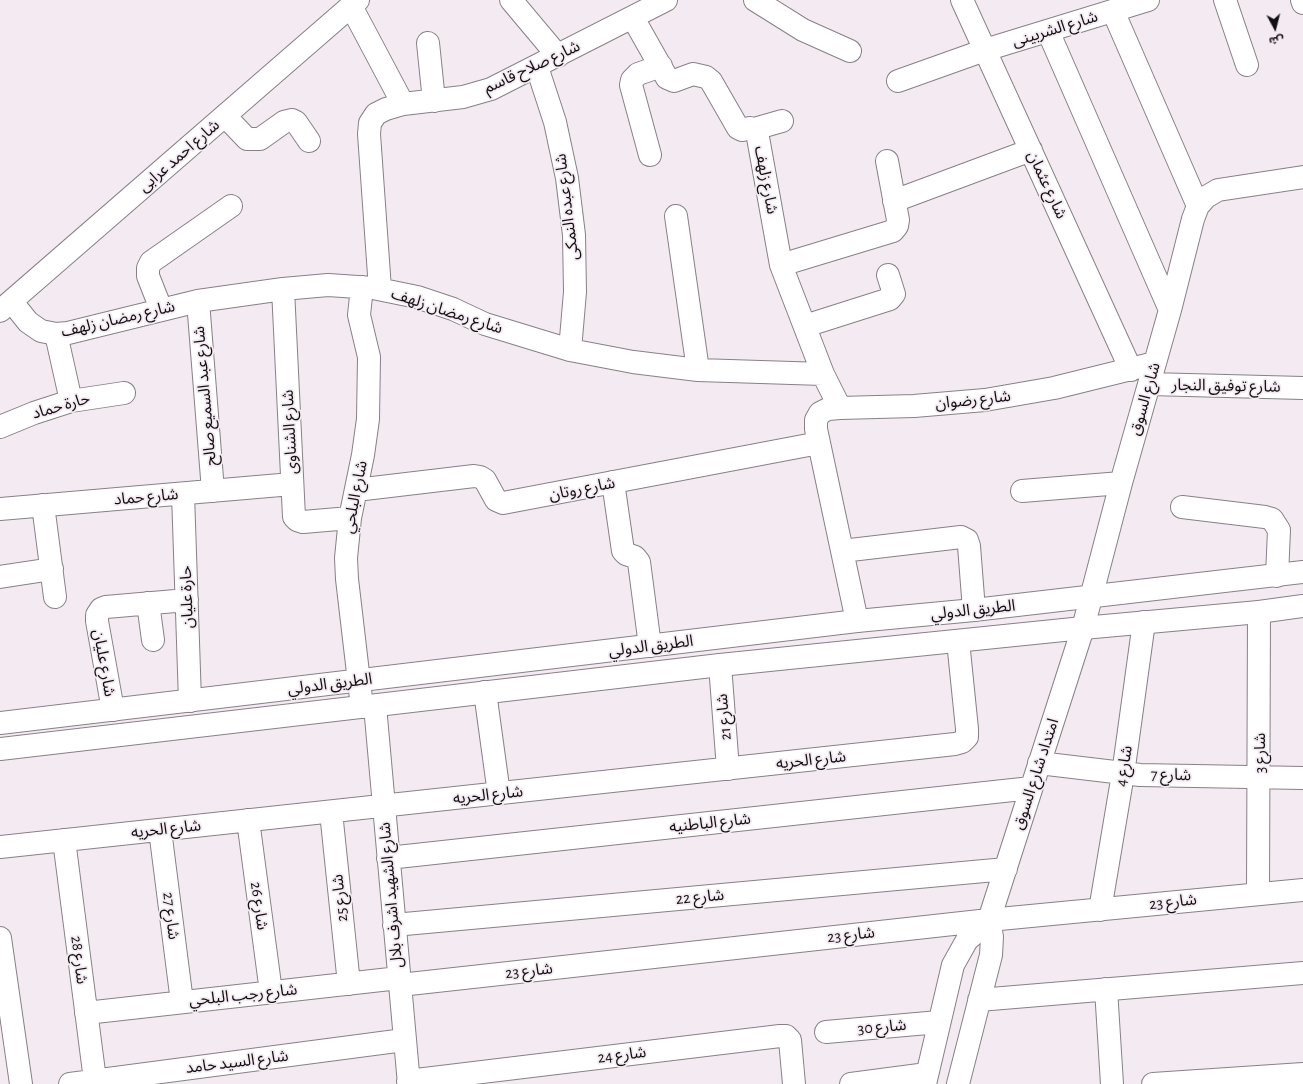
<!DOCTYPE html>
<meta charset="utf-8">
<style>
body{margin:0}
#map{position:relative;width:1303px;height:1084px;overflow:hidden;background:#f4ebf2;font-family:"Alegreya Sans","Noto Sans Arabic",sans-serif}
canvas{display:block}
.north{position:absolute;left:1255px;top:8px;width:40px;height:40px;-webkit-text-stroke:3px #f4ebf2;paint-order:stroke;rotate:173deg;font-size:11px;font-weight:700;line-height:16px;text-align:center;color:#120f12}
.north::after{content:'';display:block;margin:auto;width:14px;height:18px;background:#120f12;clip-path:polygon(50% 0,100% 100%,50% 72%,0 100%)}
</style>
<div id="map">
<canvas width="1303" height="1084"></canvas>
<div class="north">ش</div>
</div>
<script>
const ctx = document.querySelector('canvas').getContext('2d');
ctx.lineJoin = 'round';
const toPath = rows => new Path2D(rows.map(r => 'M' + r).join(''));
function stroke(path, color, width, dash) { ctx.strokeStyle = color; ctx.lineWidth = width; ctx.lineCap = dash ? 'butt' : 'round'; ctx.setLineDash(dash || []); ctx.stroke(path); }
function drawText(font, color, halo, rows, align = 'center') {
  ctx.font = font + ' "Alegreya Sans","Noto Sans Arabic",sans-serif'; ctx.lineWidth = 3.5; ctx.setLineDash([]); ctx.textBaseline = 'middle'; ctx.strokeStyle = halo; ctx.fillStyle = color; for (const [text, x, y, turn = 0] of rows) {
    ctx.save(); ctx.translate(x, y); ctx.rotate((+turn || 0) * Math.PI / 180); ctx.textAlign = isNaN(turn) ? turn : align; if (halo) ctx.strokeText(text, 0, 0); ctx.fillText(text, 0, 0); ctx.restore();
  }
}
const street = toPath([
 [511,0,558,56],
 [755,0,803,30,850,51],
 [962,0,1131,370],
 [1225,0,1247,65],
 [1302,0,1303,3],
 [351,6,403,104],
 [1113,11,1198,206],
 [633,18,667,78,674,81,693,74,706,77,711,81,738,128,742,130,750,128,757,132,781,265,823,374,840,408],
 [1048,31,1170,310],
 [428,43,434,101],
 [537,67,555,122,567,178,574,235,575,292,570,350],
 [898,81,985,50,1148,0],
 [225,116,247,139,260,139,284,122,292,120,296,122,309,141],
 [754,129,782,121],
 [650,155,631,85,632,80,638,74,661,66],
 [894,201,1031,150],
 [676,216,698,370],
 [781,265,893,231,897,226,898,220,887,161],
 [283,289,294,517,297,520,303,522,350,518],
 [380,289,369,134,370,123,376,114,386,109,403,104,463,97,491,89,666,0],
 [198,301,213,491],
 [12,302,28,322,41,331,56,334,68,333,198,301,283,289,328,285,373,288,417,297,453,309,485,324,570,350,633,362,698,370,823,374],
 [161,309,148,276,148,268,151,262,231,206],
 [805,326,890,299,894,294,888,275],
 [56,334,71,401],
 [1149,384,1303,388],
 [0,427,34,413,71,401,124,393],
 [613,482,623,551,626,554,635,557,639,562,650,646],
 [356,490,474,476,480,477,485,480,496,500,503,503,819,443],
 [1022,491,1121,483],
 [183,494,190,701],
 [43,505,55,597],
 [1182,507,1265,517,1272,519,1279,530,1277,576],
 [0,509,292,484],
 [842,551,961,537,967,540,969,546,974,610],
 [0,577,52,569],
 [148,603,153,640],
 [857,621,816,429,816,420,820,413,828,409,840,408,914,406,985,400,1054,388,1155,363],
 [720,665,728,769],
 [485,692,499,794],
 [375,706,409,1084],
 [362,707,347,579,346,558,350,518,363,455,368,419,369,357,359,315,362,287],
 [113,710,97,621,97,615,101,609,106,607,187,600],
 [1039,763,1140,775,1303,778],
 [331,812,349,984],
 [248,820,271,992],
 [160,830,182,1002],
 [64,840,95,1080],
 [0,847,955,744,962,742,967,737,967,729,958,641],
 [388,858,1031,788],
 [1258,894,1259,612],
 [1100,910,1123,774,1144,622],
 [394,925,1006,869],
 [0,938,21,1084],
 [400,985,989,920,1303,890],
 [1106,989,1112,1084],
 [979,1000,1303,973],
 [86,1013,399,978],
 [826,1032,939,1022],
 [408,1081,780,1036,786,1036,790,1040,794,1084],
 [70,1084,404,1040],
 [851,1084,927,1074],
 [925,1084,953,965,967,940,989,920],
 [958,1084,991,955,992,937,989,920,1083,628,1121,483,1170,310,1193,219,1198,206,1206,197,1218,190,1303,177],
 [1153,1084,1303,1074]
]);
const secondary = toPath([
 [0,311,358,0],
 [0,723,857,621,974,610,1303,572],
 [0,749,720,665,1083,628,1259,612,1303,606]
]);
stroke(street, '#888087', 24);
stroke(secondary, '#888087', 24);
stroke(street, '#fff', 22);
stroke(secondary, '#fff', 22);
drawText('16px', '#120f12', '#f4ebf2', [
 ["شارع الشربينى",1055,29,-17],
 ["شارع صلاح قاسم",532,67,-25],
 ["شارع احمد عرابى",179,156,-41],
 ["شارع زلهف",766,180,79],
 ["شارع عثمان",1047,185,65],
 ["شارع عبده النمكى",567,207,-97],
 ["شارع رمضان زلهف",447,311,18],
 ["شارع رمضان زلهف",118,319,-13],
 ["شارع توفيق النجار",1226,386,1],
 ["شارع عبد السميع صالح",205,396,-95],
 ["شارع السوق",1145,399,-74],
 ["شارع رضوان",973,400,-6],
 ["حارة حماد",61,406,-16],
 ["شارع الشناوى",290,432,-93],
 ["شارع روتان",582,489,-11],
 ["شارع حماد",146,497,-5],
 ["شارع البلحي",355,497,-79],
 ["حارة عليان",187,597,-92],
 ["الطريق الدولي",973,610,-6],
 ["الطريق الدولي",651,646,-7],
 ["شارع عليان",104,663,80],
 ["الطريق الدولي",330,684,-7],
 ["شارع 21",724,717,-95],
 ["شارع 3",1260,753,-90],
 ["شارع الحريه",811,760,-6],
 ["شارع 4",1124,766,-81],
 ["امتداد شارع السوق",1036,774,-72],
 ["شارع 7",1171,775,1],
 ["شارع الحريه",488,795,-6],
 ["شارع الباطنيه",710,823,-6],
 ["شارع الحريه",166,829,-6],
 ["شارع الشهيد اشرف بلال",391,895,-95],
 ["شارع 22",700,897,-5],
 ["شارع 25",340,898,-96],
 ["شارع 23",1173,902,-6],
 ["شارع 26",259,906,82],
 ["شارع 27",171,916,83],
 ["شارع 23",851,935,-6],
 ["شارع 28",79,960,83],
 ["شارع 23",529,971,-6],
 ["شارع رجب البلحي",243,995,-6],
 ["شارع 30",882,1027,-5],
 ["شارع 24",622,1055,-7],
 ["شارع السيد حامد",237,1062,-7]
]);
</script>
